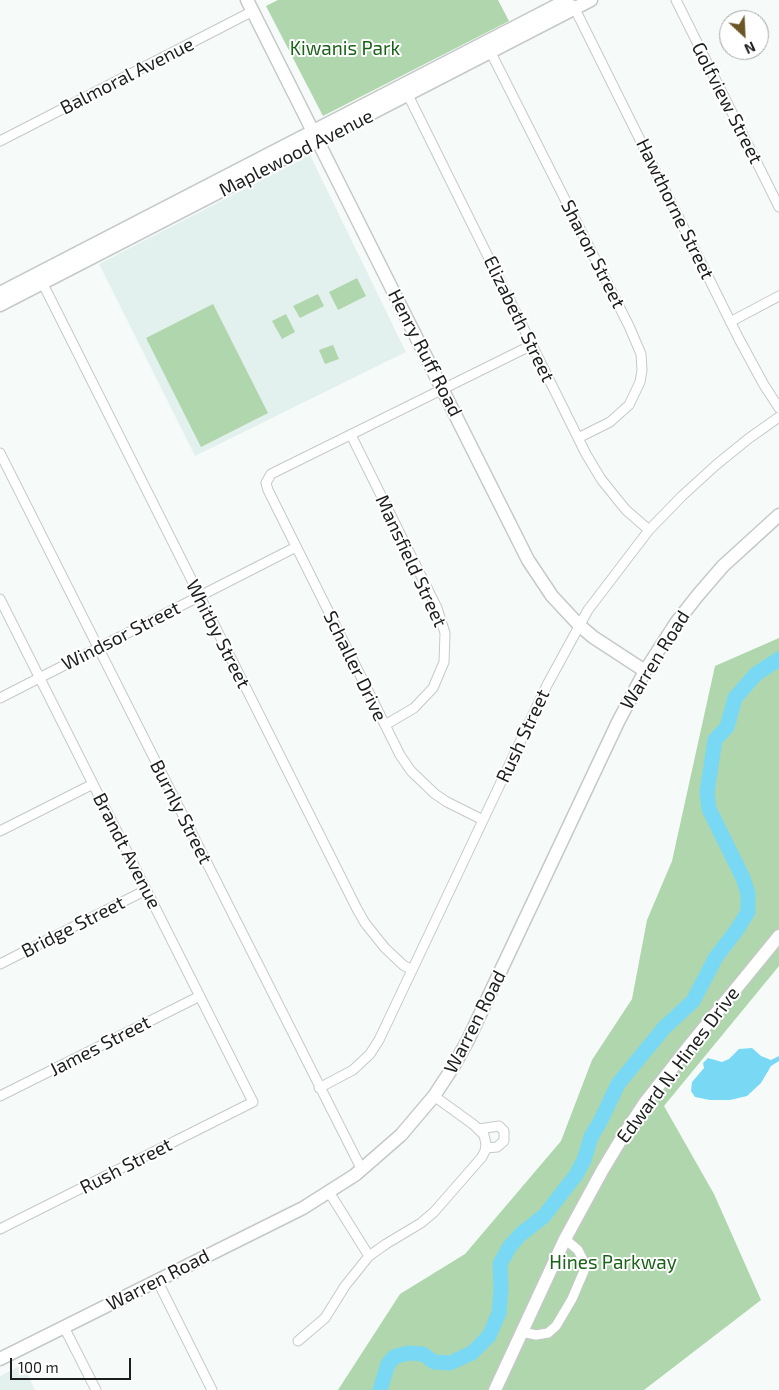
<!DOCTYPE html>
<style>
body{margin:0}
#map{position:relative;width:779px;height:1390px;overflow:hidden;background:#f6fbf9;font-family:"Exo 2",sans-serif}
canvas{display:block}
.north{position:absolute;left:719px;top:10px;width:50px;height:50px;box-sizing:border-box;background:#fff;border:1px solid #a4a5a5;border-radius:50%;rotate:155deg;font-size:14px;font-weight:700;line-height:20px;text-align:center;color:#1c1e1e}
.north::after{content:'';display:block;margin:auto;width:18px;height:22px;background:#6b5625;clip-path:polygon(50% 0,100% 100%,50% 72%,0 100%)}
.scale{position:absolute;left:10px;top:1358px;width:121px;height:22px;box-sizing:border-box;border:2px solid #1c1e1e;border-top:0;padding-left:6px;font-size:15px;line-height:18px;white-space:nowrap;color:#1c1e1e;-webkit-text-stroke:4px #fff;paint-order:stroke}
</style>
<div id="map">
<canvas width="779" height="1390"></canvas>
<div class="north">N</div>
<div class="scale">100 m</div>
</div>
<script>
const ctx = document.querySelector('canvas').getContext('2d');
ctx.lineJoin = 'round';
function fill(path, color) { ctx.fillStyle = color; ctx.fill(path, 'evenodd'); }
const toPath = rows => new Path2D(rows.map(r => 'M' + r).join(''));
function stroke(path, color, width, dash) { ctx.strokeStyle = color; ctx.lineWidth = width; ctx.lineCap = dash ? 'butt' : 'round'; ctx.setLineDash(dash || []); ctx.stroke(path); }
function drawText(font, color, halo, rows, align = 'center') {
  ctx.font = font + ' "Exo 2",sans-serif'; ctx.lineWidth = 4; ctx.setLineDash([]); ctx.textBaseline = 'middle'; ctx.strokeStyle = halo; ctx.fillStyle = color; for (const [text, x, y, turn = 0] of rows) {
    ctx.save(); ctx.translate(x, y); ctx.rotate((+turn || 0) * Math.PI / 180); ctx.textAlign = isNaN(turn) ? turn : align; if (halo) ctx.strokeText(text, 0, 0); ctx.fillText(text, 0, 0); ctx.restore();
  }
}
fill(toPath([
 [310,155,406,352,195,456,99,264],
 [23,1364,35,1390,0,1390,0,1376]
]), '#e3f1ee');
fill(toPath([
 [278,0,498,0,509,21,323,116,266,6],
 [357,278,366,296,338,310,329,292],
 [318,294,324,306,300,318,293,306],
 [213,304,268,413,201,447,146,338],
 [286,314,295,332,282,339,272,321],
 [333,345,339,359,325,364,319,350],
 [779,638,779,966,664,1106,714,1194,761,1300,644,1390,338,1390,400,1294,465,1254,561,1141,592,1060,632,999,647,920,672,861,715,666]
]), '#afd6ac');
fill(toPath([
 [752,1048,761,1056,771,1060,779,1056,779,1061,771,1066,761,1083,747,1096,730,1100,710,1100,695,1097,691,1091,692,1082,704,1068,703,1063,708,1058,722,1062,729,1059,739,1049]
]), '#79d9f5');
stroke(toPath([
 [380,1390,388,1364,394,1357,408,1353,423,1354,434,1362,450,1363,472,1353,489,1336,499,1313,501,1289,500,1264,510,1246,521,1234,544,1216,576,1175,584,1160,591,1137,601,1120,618,1084,664,1028,693,1001,716,957,736,931,748,912,748,894,743,878,709,809,707,792,715,740,727,727,735,698,756,674,779,659]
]), '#79d9f5', 15);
const street = toPath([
 [676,0,779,207],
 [573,5,739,339,764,385,779,408],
 [488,47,629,326,641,354,642,370,640,382,629,405,610,422,578,438],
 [406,91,586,454,601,479,617,499,626,510,649,530],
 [0,141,253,11],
 [40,278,357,909,365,923,385,948,403,965,412,970],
 [730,322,779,296],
 [351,435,437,608,445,633,444,662,433,688,414,708,385,725],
 [0,453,362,1170],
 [0,599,253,1102,0,1229],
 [0,698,296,547],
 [483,820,447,802,435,794,411,771,400,755,268,490,266,483,271,474,532,345],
 [0,831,93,784],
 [0,964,146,890],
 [319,1088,353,1070,370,1054,379,1040,547,685,588,610,649,530,682,496,716,465,748,439,779,417],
 [0,1096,200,996],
 [479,1129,499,1126,504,1131,504,1141,497,1147,486,1148],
 [329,1192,369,1256],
 [157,1280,212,1390],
 [64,1327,96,1390],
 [522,1332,536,1335,548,1333,556,1326,572,1299,584,1271,583,1260,578,1250,565,1239],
 [298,1341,325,1318,345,1286,369,1256,386,1244,421,1223,434,1212,482,1157,485,1151,486,1144,484,1135,474,1125,434,1096]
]);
const secondary = toPath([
 [247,0,528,560,552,596,579,625,593,637,645,671],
 [0,293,567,0],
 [0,305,591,0],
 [0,1359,303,1208,355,1175,401,1135,434,1096,453,1067,468,1040,618,722,645,671,676,623,698,595,723,566,779,515],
 [495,1390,565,1239,602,1171,623,1136,644,1104,690,1045,779,936]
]);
stroke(street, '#c5c9c8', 11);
stroke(secondary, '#c5c9c8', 15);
stroke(street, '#fff', 9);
stroke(secondary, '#fff', 12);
drawText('19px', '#196218', '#fff', [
 ["Kiwanis Park",345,49],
 ["Hines Parkway",613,1263]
]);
drawText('19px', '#1c1e1e', '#fff', [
 ["Balmoral Avenue",127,76,-27],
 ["Golfview Street",727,103,63],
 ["Maplewood Avenue",296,153,-27],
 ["Hawthorne Street",675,209,64],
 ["Sharon Street",593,254,63],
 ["Elizabeth Street",519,319,64],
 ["Henry Ruff Road",425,353,63],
 ["Mansfield Street",411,561,65],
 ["Whitby Street",218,634,63],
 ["Windsor Street",121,636,-27],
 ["Warren Road",655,660,-58],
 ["Schaller Drive",355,666,64],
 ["Rush Street",523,736,-65],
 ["Burnly Street",181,812,63],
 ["Brandt Avenue",127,851,63],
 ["Bridge Street",73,927,-27],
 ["Warren Road",475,1022,-63],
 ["James Street",100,1046,-27],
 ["Edward N. Hines Drive",678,1065,-53],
 ["Rush Street",126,1166,-27],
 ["Warren Road",158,1280,-27]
]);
</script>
